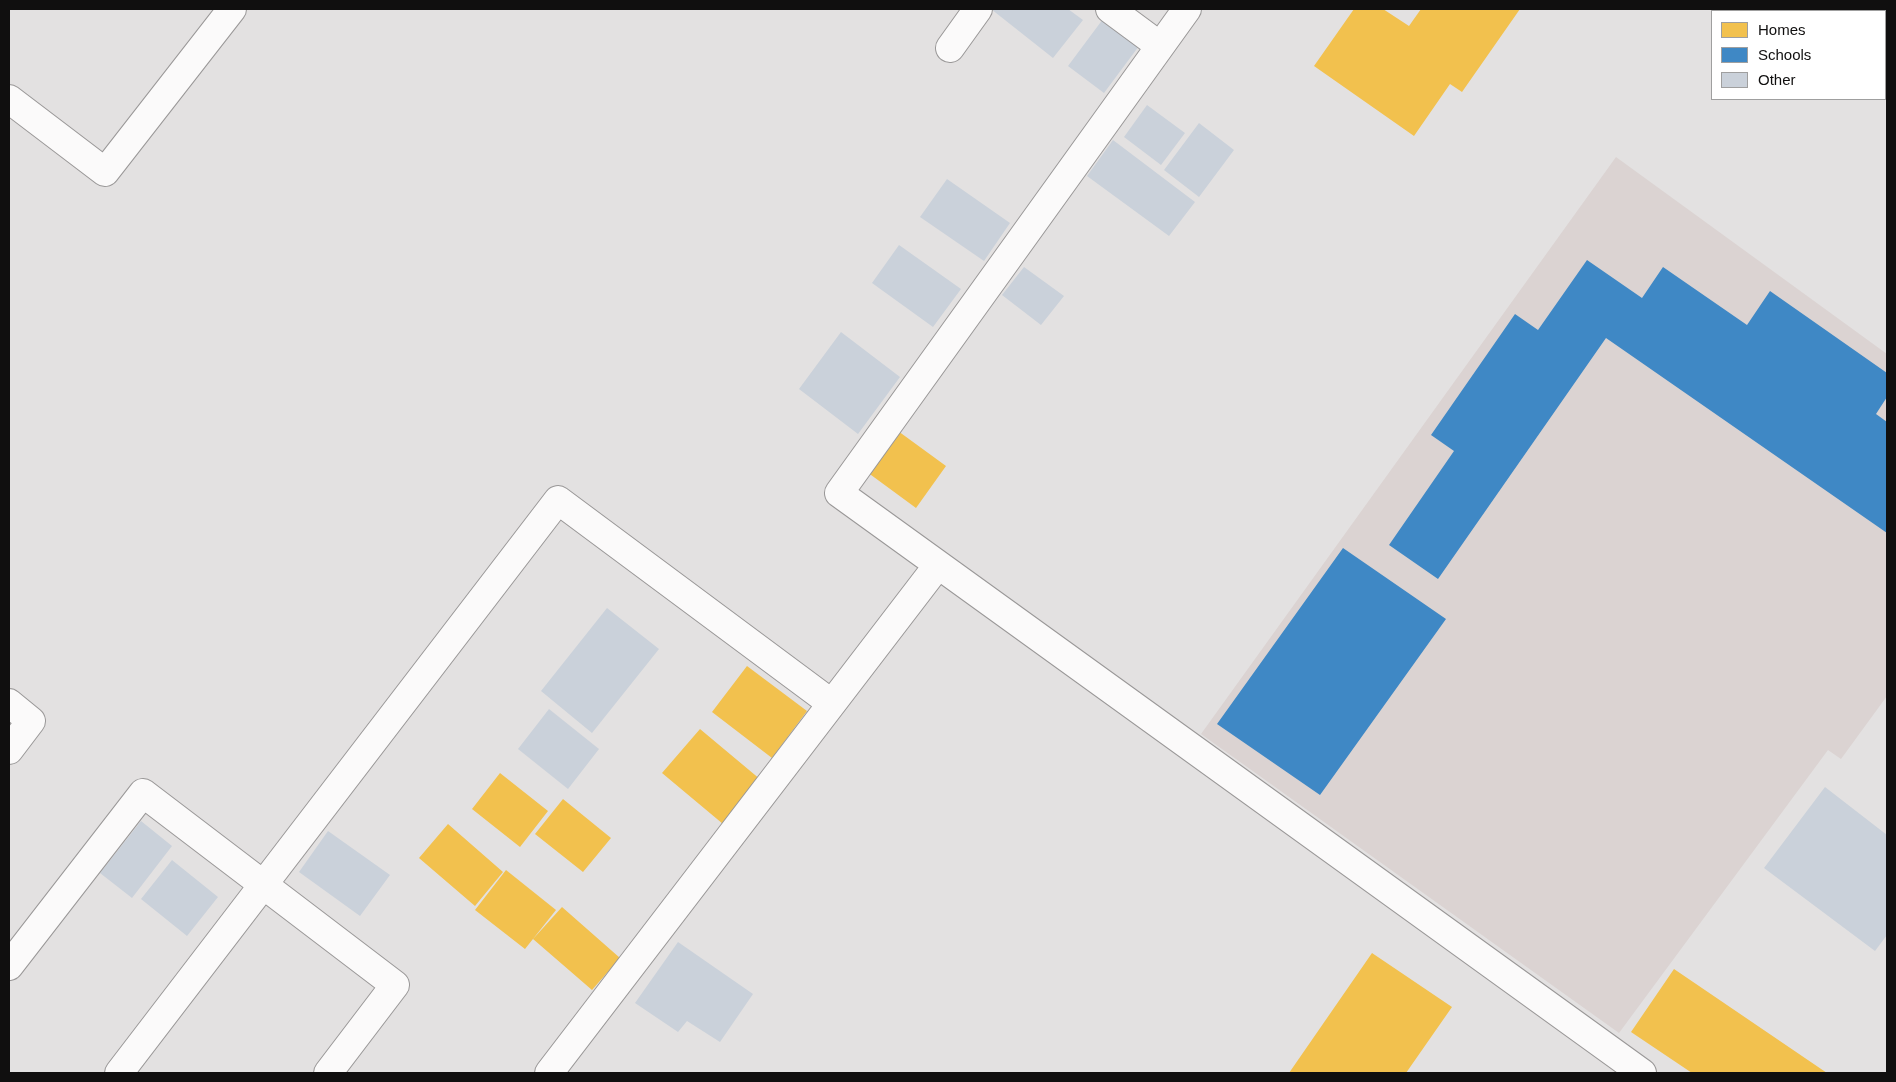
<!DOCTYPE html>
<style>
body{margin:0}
#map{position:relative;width:1896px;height:1082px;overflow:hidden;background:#e3e1e1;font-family:Arial,sans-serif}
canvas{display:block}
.frame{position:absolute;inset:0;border:10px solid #100f0f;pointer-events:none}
.legend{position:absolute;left:1711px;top:10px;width:175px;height:90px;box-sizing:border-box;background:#fff;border:1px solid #9f9f9f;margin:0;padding:6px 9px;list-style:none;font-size:15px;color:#100f0f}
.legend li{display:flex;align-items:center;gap:10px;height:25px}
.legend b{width:25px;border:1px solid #9f9f9f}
</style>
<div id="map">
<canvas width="1896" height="1082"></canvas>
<div class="frame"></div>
<ul class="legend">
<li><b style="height:14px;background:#f2c14e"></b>Homes</li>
<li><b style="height:14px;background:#3f88c5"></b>Schools</li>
<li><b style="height:14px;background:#cad1da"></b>Other</li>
</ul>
</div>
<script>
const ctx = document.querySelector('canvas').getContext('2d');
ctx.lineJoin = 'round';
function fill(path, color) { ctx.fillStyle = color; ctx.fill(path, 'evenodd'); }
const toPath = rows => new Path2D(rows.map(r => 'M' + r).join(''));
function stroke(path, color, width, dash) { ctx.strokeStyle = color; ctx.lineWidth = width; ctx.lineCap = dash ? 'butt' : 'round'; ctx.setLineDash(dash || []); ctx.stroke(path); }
fill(toPath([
 [1616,157,1887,354,1887,696,1841,759,1828,750,1619,1033,1201,734]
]), '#dbd3d2');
fill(toPath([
 [1354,9,1383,9,1409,26,1421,9,1520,9,1462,92,1450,84,1414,136,1314,66],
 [898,431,946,466,916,508,867,472],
 [747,666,807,711,772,758,712,712],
 [700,729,761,780,723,824,662,773],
 [500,773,548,811,520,847,472,809],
 [563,799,611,838,583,872,535,834],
 [448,824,503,872,475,906,419,858],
 [506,870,556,910,525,949,475,910],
 [562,907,620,958,592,990,533,939],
 [1372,953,1452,1007,1406,1073,1289,1073],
 [1674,969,1827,1073,1692,1073,1631,1032]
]), '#f2c14e');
fill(toPath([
 [1587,260,1642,298,1663,267,1747,325,1770,291,1887,373,1887,397,1876,414,1887,422,1887,533,1606,338,1438,579,1389,545,1454,451,1431,435,1515,314,1538,330],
 [1343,548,1446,619,1320,795,1217,724]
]), '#3f88c5');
fill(toPath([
 [991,9,1068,9,1083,20,1053,58],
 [1103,19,1139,46,1104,93,1068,66],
 [1147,105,1185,133,1161,165,1124,137],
 [1199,123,1234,150,1199,197,1164,170],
 [1113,140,1195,202,1169,236,1087,176],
 [947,179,1010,223,984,261,920,217],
 [899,245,961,289,933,327,872,283],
 [1024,267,1064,296,1041,325,1002,295],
 [841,332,900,377,858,434,799,389],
 [607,608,659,649,592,733,541,691],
 [549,709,599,749,568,789,518,749],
 [1825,787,1887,835,1887,935,1875,951,1764,868],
 [141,821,172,846,132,898,100,873],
 [328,831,390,875,360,916,299,872],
 [172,860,218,897,187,936,141,899],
 [678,942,753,994,720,1042,687,1021,678,1032,635,1003]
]), '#cad1da');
const minor = toPath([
 [1110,9,1160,46],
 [1187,9,839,493,1642,1073],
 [1782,9,1786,11],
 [1823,11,1825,9],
 [950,48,978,9],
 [1885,79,1887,80],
 [9,99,105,172,232,9],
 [9,703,31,721,9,750],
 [9,966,143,793,395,985,328,1073],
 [119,1073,558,500,831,703],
 [549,1073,938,565]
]);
stroke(minor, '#999797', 30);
stroke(minor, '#fbfafa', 28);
</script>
